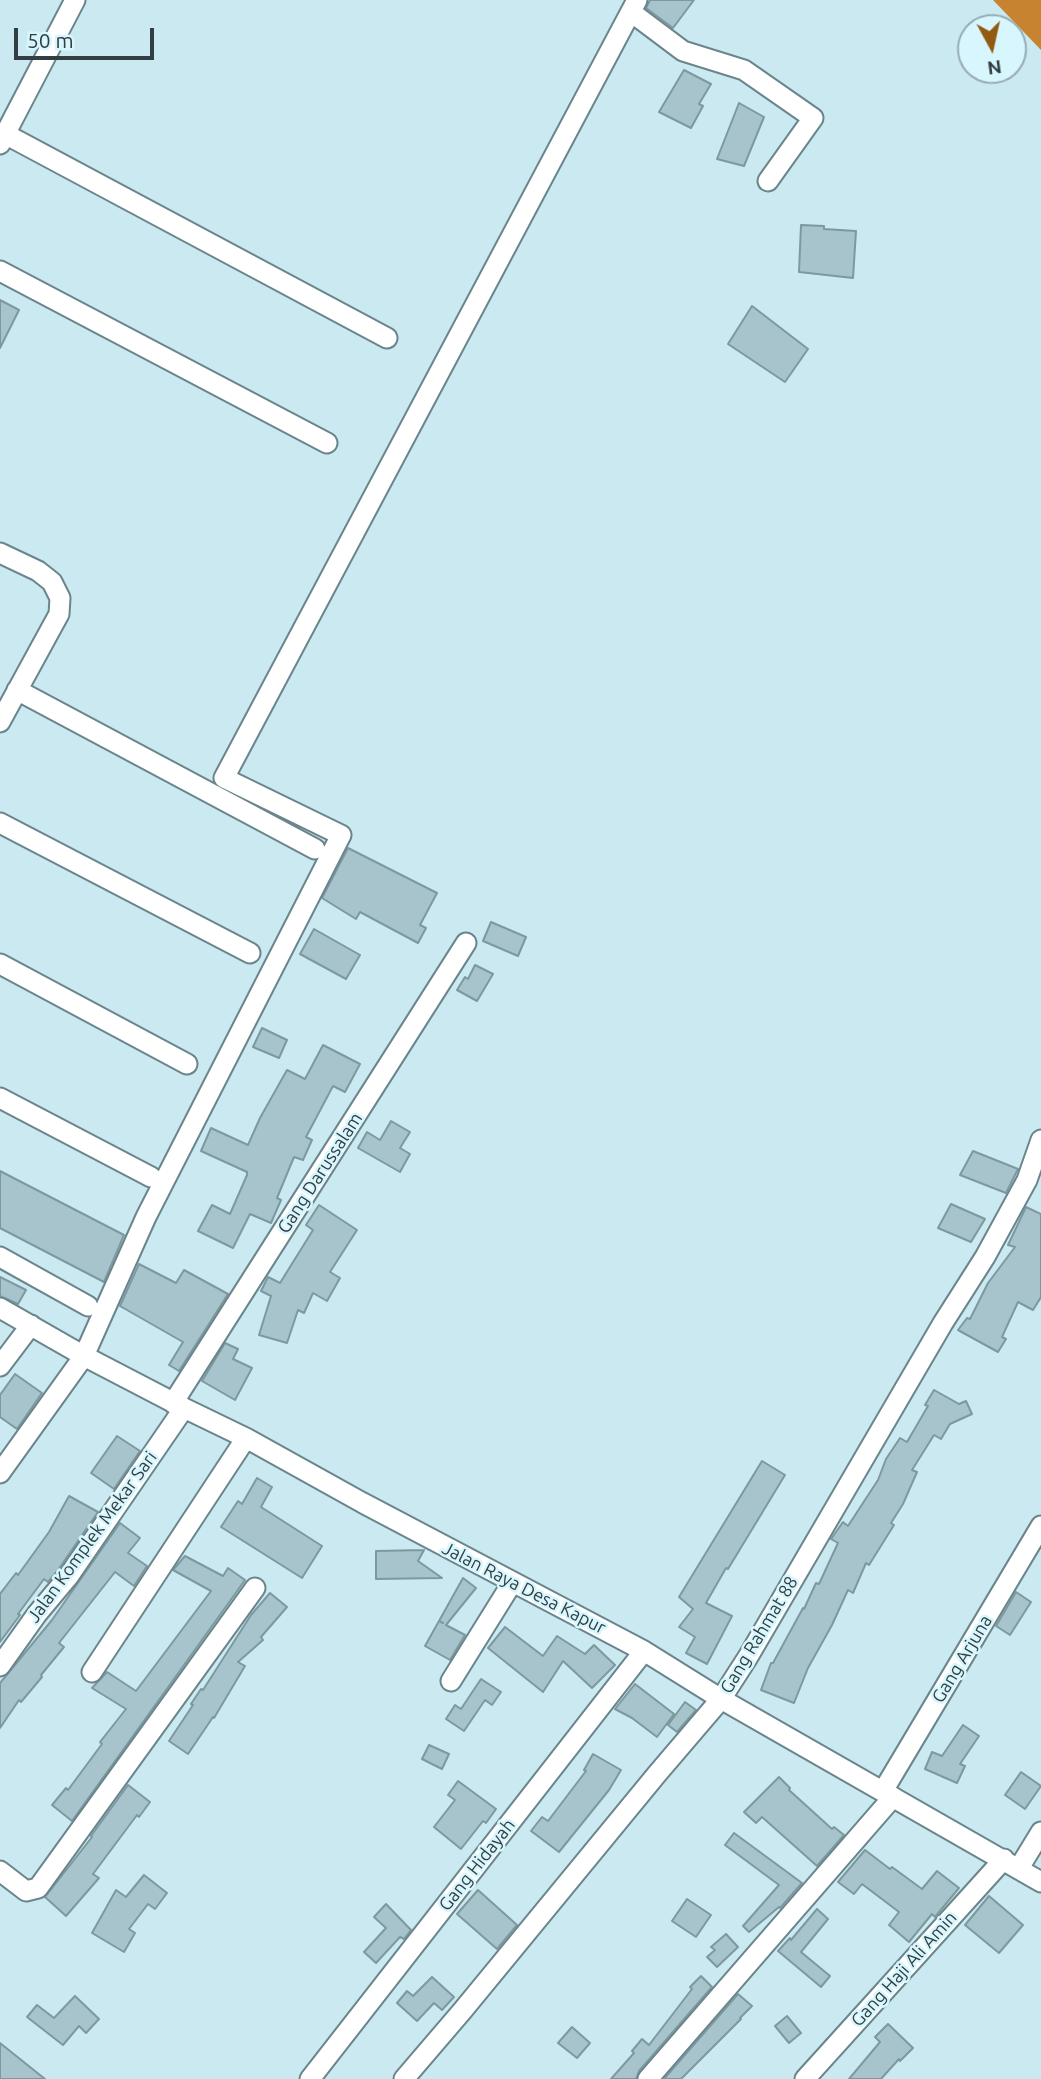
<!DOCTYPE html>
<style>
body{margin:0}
#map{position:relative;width:1041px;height:2079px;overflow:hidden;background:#cbe9f1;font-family:Ubuntu,sans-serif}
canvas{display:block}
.north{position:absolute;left:957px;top:14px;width:70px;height:70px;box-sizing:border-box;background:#d8f6fe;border:2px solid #96acb2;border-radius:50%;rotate:172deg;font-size:19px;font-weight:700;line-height:28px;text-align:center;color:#323e41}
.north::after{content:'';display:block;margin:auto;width:24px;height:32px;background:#925b12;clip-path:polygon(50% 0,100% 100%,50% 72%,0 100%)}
.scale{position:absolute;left:14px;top:28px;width:140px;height:32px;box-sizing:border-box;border:4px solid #323e41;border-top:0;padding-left:9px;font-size:21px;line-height:24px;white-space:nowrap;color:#323e41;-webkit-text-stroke:5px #d8f6fe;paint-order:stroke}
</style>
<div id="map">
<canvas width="1041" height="2079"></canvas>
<div class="north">N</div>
<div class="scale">50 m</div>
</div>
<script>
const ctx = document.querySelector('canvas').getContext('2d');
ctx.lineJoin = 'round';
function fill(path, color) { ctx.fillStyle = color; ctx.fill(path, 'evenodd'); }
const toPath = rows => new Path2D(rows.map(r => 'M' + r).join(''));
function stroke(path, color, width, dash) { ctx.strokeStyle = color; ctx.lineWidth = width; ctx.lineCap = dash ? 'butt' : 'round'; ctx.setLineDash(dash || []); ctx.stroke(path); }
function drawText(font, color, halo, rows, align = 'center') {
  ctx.font = font + ' Ubuntu,sans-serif'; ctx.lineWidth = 5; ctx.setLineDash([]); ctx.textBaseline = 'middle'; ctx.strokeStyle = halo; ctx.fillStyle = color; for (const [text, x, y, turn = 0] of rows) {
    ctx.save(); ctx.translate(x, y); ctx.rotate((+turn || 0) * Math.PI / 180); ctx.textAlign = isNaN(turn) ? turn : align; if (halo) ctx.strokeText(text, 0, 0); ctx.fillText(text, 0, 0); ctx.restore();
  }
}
fill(toPath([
 [993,0,1041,0,1041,50]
]), '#c78330');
const building = toPath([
 [650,0,694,0,673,28,646,8,650,0],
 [684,70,711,84,699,104,703,106,691,128,659,112,684,70],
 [739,103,764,117,744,166,717,159,739,103],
 [801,225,824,226,824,229,856,231,853,278,799,272,801,225],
 [0,300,19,310,0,348,0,300],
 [752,306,808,349,785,382,728,344,752,306],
 [348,848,437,893,420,925,426,928,418,943,360,912,356,919,322,898,348,848],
 [491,922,526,937,518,956,483,941,491,922],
 [314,929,360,955,346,979,300,954,314,929],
 [475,965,493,974,477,1001,457,990,465,977,468,979,475,965],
 [262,1028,287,1040,279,1058,253,1047,262,1028],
 [323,1045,360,1064,345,1092,333,1086,306,1137,312,1140,303,1160,294,1157,277,1198,281,1200,271,1223,250,1214,233,1248,198,1231,212,1205,230,1214,247,1175,247,1172,201,1151,211,1128,248,1145,260,1118,287,1070,305,1079,323,1045],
 [391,1121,410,1132,400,1148,410,1154,400,1172,358,1148,367,1132,380,1140,391,1121],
 [973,1151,1018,1169,1006,1193,960,1175,973,1151],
 [0,1171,124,1235,104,1282,0,1228,0,1171],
 [951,1204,985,1219,971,1242,938,1228,951,1204],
 [319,1205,357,1230,330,1272,340,1278,327,1301,313,1293,304,1313,298,1310,287,1343,259,1335,271,1296,261,1291,268,1277,280,1283,313,1230,306,1225,319,1205],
 [1026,1207,1041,1214,1041,1297,1033,1310,1018,1302,1002,1337,1006,1339,998,1352,958,1330,967,1318,970,1319,988,1283,1015,1247,1008,1245,1026,1207],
 [139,1264,176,1283,184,1270,228,1294,179,1371,169,1365,183,1342,120,1306,139,1264],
 [0,1277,26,1290,18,1304,0,1296,0,1277],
 [225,1343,238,1349,233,1359,252,1368,235,1400,202,1381,225,1343],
 [15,1374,42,1393,17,1429,0,1417,0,1395,15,1374],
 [934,1390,959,1404,966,1401,972,1414,950,1424,941,1439,934,1435,912,1470,917,1472,903,1504,891,1523,894,1525,869,1565,866,1563,853,1593,848,1590,832,1625,808,1668,794,1703,761,1690,771,1663,773,1663,803,1608,804,1609,816,1583,819,1584,838,1543,831,1539,843,1522,848,1526,878,1480,886,1459,900,1438,907,1442,928,1406,925,1405,934,1390],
 [117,1436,140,1451,114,1489,91,1473,117,1436],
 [762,1461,785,1475,728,1569,726,1568,706,1603,732,1616,707,1664,686,1653,695,1637,679,1627,693,1609,679,1597,762,1461],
 [257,1478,272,1487,261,1507,322,1546,302,1578,221,1527,238,1501,242,1504,257,1478],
 [69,1496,98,1512,58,1570,48,1582,44,1579,18,1614,20,1615,0,1642,0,1594,16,1573,18,1575,49,1532,69,1496],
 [120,1523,140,1538,128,1553,147,1566,134,1586,115,1572,59,1643,64,1647,41,1675,42,1677,21,1702,19,1700,0,1728,0,1683,52,1620,120,1523],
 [424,1550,418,1561,442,1578,376,1579,376,1551,424,1550],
 [185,1556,223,1576,228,1568,245,1580,72,1821,52,1805,66,1788,68,1790,102,1744,100,1742,126,1709,92,1688,107,1672,136,1691,211,1591,173,1570,185,1556],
 [463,1578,476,1588,446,1625,465,1635,450,1660,425,1646,439,1621,443,1623,439,1621,463,1578],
 [1016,1592,1031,1602,1010,1635,996,1626,1016,1592],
 [270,1593,287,1607,261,1637,263,1640,238,1662,245,1666,214,1718,213,1717,188,1754,169,1741,193,1705,191,1704,201,1689,203,1690,251,1615,270,1593],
 [505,1627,543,1656,557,1636,585,1654,594,1645,615,1665,592,1688,563,1661,543,1692,488,1648,505,1627],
 [481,1679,501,1692,492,1705,485,1700,464,1731,446,1719,455,1705,461,1709,481,1679],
 [635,1684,674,1714,657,1737,632,1718,615,1709,635,1684],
 [685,1702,696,1710,677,1732,668,1725,685,1702],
 [963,1725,979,1736,960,1764,965,1766,957,1783,925,1769,932,1752,942,1756,963,1725],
 [429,1745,449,1754,442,1769,422,1759,429,1745],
 [593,1754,621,1770,609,1790,559,1852,531,1831,542,1817,548,1821,586,1771,584,1770,593,1754],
 [1021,1772,1041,1786,1025,1809,1005,1795,1021,1772],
 [779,1777,790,1788,789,1790,832,1829,834,1827,844,1835,817,1866,762,1817,756,1823,744,1812,779,1777],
 [458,1781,496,1809,486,1823,483,1821,461,1849,434,1827,455,1800,448,1795,458,1781],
 [128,1785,150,1802,139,1817,137,1815,93,1874,99,1878,66,1916,45,1897,92,1837,91,1836,128,1785],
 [734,1833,802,1883,780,1908,779,1907,749,1932,743,1926,779,1885,725,1845,734,1833],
 [865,1850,890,1869,892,1867,922,1889,937,1871,959,1888,935,1917,932,1914,909,1942,889,1925,899,1912,862,1884,854,1894,838,1882,865,1850],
 [144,1875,167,1893,155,1909,148,1904,129,1929,135,1933,124,1952,92,1933,116,1890,126,1897,144,1875],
 [478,1890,517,1925,497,1949,457,1914,478,1890],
 [989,1896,1023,1925,999,1953,965,1925,989,1896],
 [687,1899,711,1915,696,1937,672,1921,687,1899],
 [386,1904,411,1930,404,1939,400,1937,376,1963,364,1952,386,1928,374,1917,386,1904],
 [817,1909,828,1919,801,1952,830,1976,821,1987,778,1951,790,1938,791,1940,817,1909],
 [726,1934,738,1947,717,1967,707,1957,715,1950,711,1947,726,1934],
 [701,1976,712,1987,639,2071,636,2079,611,2079,634,2053,632,2051,642,2039,649,2045,692,1989,690,1987,701,1976],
 [432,1977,454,1997,442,2010,434,2003,417,2021,397,2003,407,1991,413,1996,432,1977],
 [738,1994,752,2006,740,2018,741,2019,681,2079,664,2079,738,1994],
 [75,1996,99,2019,86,2033,79,2026,63,2045,27,2017,37,2005,54,2018,75,1996],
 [787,2016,801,2033,789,2043,775,2026,787,2016],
 [888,2024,913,2048,900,2061,899,2059,881,2079,849,2079,880,2042,875,2037,888,2024],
 [572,2027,590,2043,577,2058,558,2043,572,2027],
 [0,2043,45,2079,0,2079,0,2043]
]);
fill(building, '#a7c4cc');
stroke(building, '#7d99a0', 2);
const minor = toPath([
 [631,12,683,51,744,70,813,118,768,181],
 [5,134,387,338],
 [0,144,75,0],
 [0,271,327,443],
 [0,553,38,571,52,582,60,598,59,614,0,722],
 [17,690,315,849],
 [0,823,250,953],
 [0,964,187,1064],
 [0,1098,151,1177],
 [0,1257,88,1306],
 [0,1308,84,1356,184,1408,246,1438,363,1503,644,1651,721,1699,1041,1882],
 [0,1366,31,1325],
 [173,1403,466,943],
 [0,1473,84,1356,146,1217,341,835,224,778,637,0],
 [0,1666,37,1614,68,1577,184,1408],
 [92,1672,246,1438],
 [451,1681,512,1583],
 [883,1791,1041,1526],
 [1019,1868,1041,1832],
 [0,1871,26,1891,38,1888,255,1588],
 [310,2079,644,1651],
 [404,2079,463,2010,657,1774,721,1699,748,1657,943,1323,985,1257,1027,1180,1041,1140],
 [648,2079,893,1797],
 [805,2079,1004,1859]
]);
stroke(minor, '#6a858c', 23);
stroke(minor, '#fff', 19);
drawText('18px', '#323e41', '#d8f6fe', [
 ["Gang Darussalam",320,1173,-57],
 ["Jalan Komplek Mekar Sari",92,1537,-54],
 ["Jalan Raya Desa Kapur",524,1588,27],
 ["Gang Rahmat 88",759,1635,-59],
 ["Gang Arjuna",962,1659,-59],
 ["Gang Hidayah",477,1865,-52],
 ["Gang Haji Ali Amin",904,1969,-48]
]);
</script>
